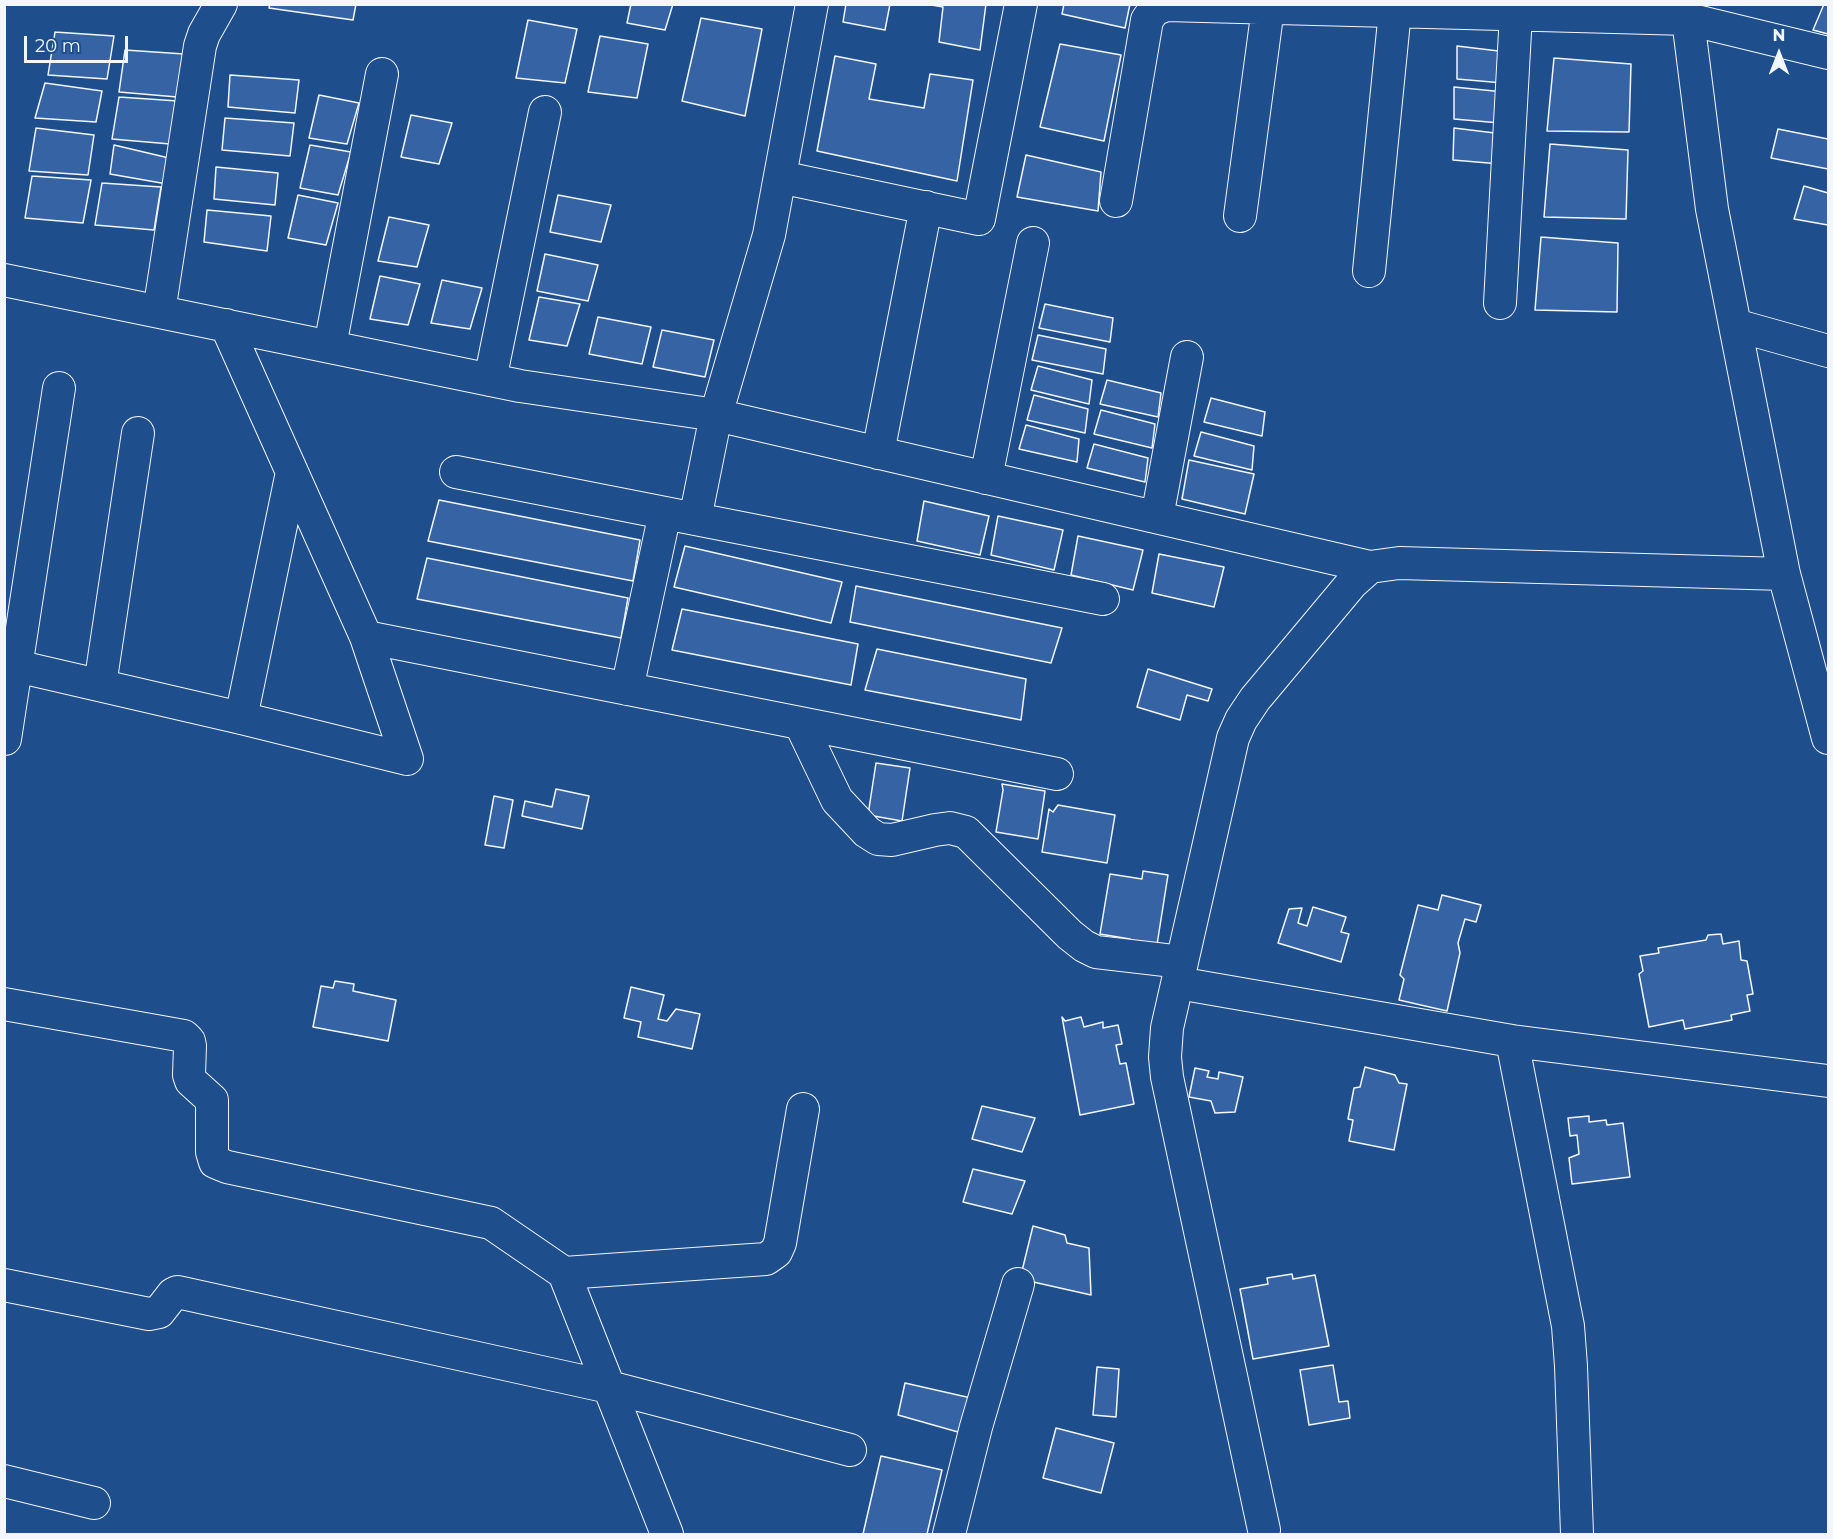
<!DOCTYPE html>
<style>
body{margin:0}
#map{position:relative;width:1833px;height:1539px;overflow:hidden;background:#1f4e8c;font-family:Montserrat,sans-serif}
canvas{display:block}
.frame{position:absolute;inset:0;border:6px solid #f2f6ff;pointer-events:none}
.north{position:absolute;left:1749px;top:24px;width:60px;height:60px;-webkit-text-stroke:4px #1f4e8c;paint-order:stroke;rotate:0deg;font-size:16px;font-weight:700;line-height:24px;text-align:center;color:#f2f6ff}
.north::after{content:'';display:block;margin:auto;width:21px;height:27px;background:#f2f6ff;clip-path:polygon(50% 0,100% 100%,50% 72%,0 100%)}
.scale{position:absolute;left:24px;top:36px;width:104px;height:27px;box-sizing:border-box;border:3px solid #f2f6ff;border-top:0;padding-left:8px;font-size:18px;line-height:21px;white-space:nowrap;color:#f2f6ff;-webkit-text-stroke:4px #1f4e8c;paint-order:stroke}
</style>
<div id="map">
<canvas width="1833" height="1539"></canvas>
<div class="frame"></div>
<div class="north">N</div>
<div class="scale">20 m</div>
</div>
<script>
const ctx = document.querySelector('canvas').getContext('2d');
ctx.lineJoin = 'round';
function fill(path, color) { ctx.fillStyle = color; ctx.fill(path, 'evenodd'); }
const toPath = rows => new Path2D(rows.map(r => 'M' + r).join(''));
function stroke(path, color, width, dash) { ctx.strokeStyle = color; ctx.lineWidth = width; ctx.lineCap = dash ? 'butt' : 'round'; ctx.setLineDash(dash || []); ctx.stroke(path); }
const building = toPath([
 [270,4,356,4,353,20,269,8,270,4],
 [631,4,673,4,665,30,627,23,631,4],
 [846,4,890,4,885,30,843,22,846,4],
 [926,4,986,4,980,50,939,42,943,7,926,4],
 [1064,4,1130,4,1125,28,1062,14,1064,4],
 [1824,4,1828,4,1828,34,1813,30,1824,4],
 [701,18,762,29,745,116,682,101,701,18],
 [528,20,577,29,565,83,516,78,528,20],
 [55,32,114,36,107,79,48,75,55,32],
 [600,36,648,44,637,98,588,92,600,36],
 [1060,44,1121,55,1104,141,1040,127,1060,44],
 [1457,46,1507,52,1503,83,1457,79,1457,46],
 [125,50,184,54,177,97,119,92,125,50],
 [835,56,876,64,869,99,924,108,930,74,973,80,957,181,817,151,835,56],
 [1554,58,1631,64,1629,132,1547,131,1554,58],
 [230,75,299,80,295,113,228,107,230,75],
 [45,83,102,91,96,122,35,118,45,83],
 [1454,87,1504,92,1500,123,1454,119,1454,87],
 [319,95,359,103,347,144,309,138,319,95],
 [119,97,178,101,170,144,112,139,119,97],
 [411,115,452,123,439,164,401,157,411,115],
 [225,118,294,123,290,156,222,150,225,118],
 [36,128,94,135,88,175,29,171,36,128],
 [1454,128,1503,134,1500,164,1453,160,1454,128],
 [1778,129,1828,139,1828,169,1771,158,1778,129],
 [1550,144,1628,150,1626,219,1544,217,1550,144],
 [114,145,169,158,167,184,110,174,114,145],
 [310,145,351,152,338,195,300,188,310,145],
 [1026,155,1101,172,1098,211,1017,197,1026,155],
 [216,167,278,173,275,205,214,199,216,167],
 [32,176,91,180,83,223,25,218,32,176],
 [102,183,161,187,154,230,95,225,102,183],
 [1804,186,1828,193,1828,225,1794,219,1804,186],
 [298,195,338,203,326,245,288,238,298,195],
 [558,195,611,205,601,242,550,232,558,195],
 [207,210,271,216,267,251,204,242,207,210],
 [389,217,429,225,417,267,378,261,389,217],
 [1541,237,1618,243,1617,312,1535,310,1541,237],
 [545,254,598,265,588,301,537,291,545,254],
 [380,276,420,284,408,325,370,319,380,276],
 [442,280,482,288,470,329,431,323,442,280],
 [539,297,580,304,567,346,529,340,539,297],
 [1045,304,1113,318,1110,342,1039,328,1045,304],
 [598,317,651,327,642,364,589,354,598,317],
 [662,330,714,340,705,377,653,367,662,330],
 [1038,335,1106,349,1103,374,1032,360,1038,335],
 [1038,366,1092,380,1089,404,1031,390,1038,366],
 [1107,380,1161,393,1158,417,1100,404,1107,380],
 [1034,395,1088,409,1085,433,1027,420,1034,395],
 [1211,398,1265,412,1262,436,1204,422,1211,398],
 [1101,410,1155,424,1152,448,1094,434,1101,410],
 [1026,425,1079,439,1077,462,1019,449,1026,425],
 [1201,432,1254,446,1252,470,1194,456,1201,432],
 [1094,444,1148,458,1145,482,1087,468,1094,444],
 [1189,460,1254,474,1245,514,1182,499,1189,460],
 [439,500,640,540,633,581,428,541,439,500],
 [924,501,989,516,980,555,917,541,924,501],
 [998,516,1063,530,1054,570,991,555,998,516],
 [1078,536,1143,550,1133,590,1071,575,1078,536],
 [685,546,842,582,831,623,674,587,685,546],
 [1159,554,1224,567,1214,607,1152,593,1159,554],
 [427,558,628,598,621,638,417,599,427,558],
 [856,586,1062,628,1051,663,850,622,856,586],
 [682,609,858,644,851,685,672,650,682,609],
 [877,649,1026,679,1021,720,865,690,877,649],
 [1148,669,1212,689,1208,701,1187,695,1180,720,1137,707,1148,669],
 [876,763,910,768,902,821,868,815,876,763],
 [1002,784,1045,791,1038,839,996,832,1003,790,1002,784],
 [556,789,589,796,582,829,522,816,525,801,552,807,556,789],
 [494,796,513,800,504,848,485,845,494,796],
 [1058,805,1115,815,1107,863,1042,852,1049,809,1053,812,1058,805],
 [1143,871,1168,875,1156,951,1128,947,1130,939,1100,934,1110,874,1142,879,1143,871],
 [1442,895,1481,905,1476,922,1465,919,1458,943,1460,953,1447,1011,1399,1000,1404,979,1400,975,1418,905,1438,910,1442,895],
 [1313,907,1346,917,1341,932,1349,934,1341,962,1278,943,1289,909,1302,908,1298,923,1307,926,1313,907],
 [1721,934,1723,944,1739,941,1741,960,1747,961,1753,994,1747,995,1750,1011,1731,1015,1732,1020,1685,1029,1683,1020,1649,1027,1639,974,1643,971,1640,956,1659,953,1658,948,1706,940,1708,935,1721,934],
 [335,981,354,984,353,991,396,1000,388,1041,313,1027,321,986,333,988,335,981],
 [631,987,664,995,658,1019,667,1021,676,1009,700,1014,692,1049,638,1037,641,1022,624,1018,631,987],
 [1062,1017,1065,1021,1081,1017,1084,1027,1103,1022,1103,1028,1118,1025,1122,1044,1116,1045,1120,1064,1126,1063,1134,1104,1080,1115,1062,1017],
 [1365,1067,1395,1075,1399,1083,1407,1084,1394,1150,1349,1141,1353,1120,1348,1119,1354,1088,1360,1087,1365,1067],
 [1195,1068,1209,1071,1207,1077,1218,1079,1219,1072,1243,1077,1235,1112,1215,1113,1211,1101,1189,1097,1195,1068],
 [982,1106,1035,1118,1022,1152,972,1139,982,1106],
 [1589,1116,1589,1122,1606,1120,1607,1125,1623,1123,1630,1177,1572,1184,1569,1158,1579,1154,1577,1135,1570,1136,1568,1118,1589,1116],
 [973,1169,1025,1181,1012,1214,963,1202,973,1169],
 [1033,1226,1065,1235,1067,1243,1089,1248,1091,1295,1020,1279,1033,1226],
 [1292,1274,1293,1279,1315,1275,1329,1346,1253,1359,1240,1289,1268,1284,1267,1278,1292,1274],
 [1333,1365,1339,1402,1348,1401,1350,1418,1309,1425,1300,1370,1333,1365],
 [1097,1367,1119,1369,1116,1417,1093,1415,1097,1367],
 [905,1383,971,1398,958,1432,898,1415,905,1383],
 [1056,1428,1114,1443,1101,1493,1043,1478,1056,1428],
 [881,1456,942,1470,927,1534,863,1534,881,1456]
]);
fill(building, '#3563a3');
stroke(building, '#f2f6ff', 1.5);
const minor = toPath([
 [1686,4,1712,209,1784,574,1828,738],
 [780,177,979,219,1021,4],
 [1116,201,1147,20,1154,10,1166,5,1688,19,1828,53],
 [1240,216,1268,8],
 [1369,271,1395,11,1391,4],
 [4,280,520,386,716,415,1370,567],
 [1500,303,1516,14],
 [159,312,200,46,204,34,221,4],
 [226,325,366,637,1057,774],
 [1735,325,1828,351],
 [330,346,382,74],
 [490,380,545,112],
 [878,453,926,207],
 [456,472,1103,599],
 [986,478,1033,243],
 [1157,517,1187,357],
 [695,519,716,415,769,235,812,4],
 [16,666,241,718,407,759,366,637],
 [100,685,138,433],
 [627,689,665,513],
 [241,718,292,472],
 [800,723,837,800,867,832,878,839,892,840,935,830,950,828,966,832,1070,935,1084,946,1096,952,1182,962],
 [5,739,59,388],
 [1178,983,1512,1041,1828,1081],
 [4,1004,184,1036,189,1041,190,1046,189,1075,191,1081,212,1100,212,1152,215,1162,227,1167,491,1223,564,1273,667,1534],
 [1512,1041,1568,1326,1571,1366,1577,1534],
 [564,1273,766,1259,776,1252,780,1243,803,1109],
 [4,1285,149,1314,159,1312,173,1294,177,1292,182,1293,609,1387,850,1450],
 [4,1481,94,1503],
 [1264,1530,1167,1077,1165,1057,1167,1028,1233,738,1241,720,1255,699,1352,583,1370,567,1399,563,1784,574],
 [949,1534,976,1427,1018,1284]
]);
stroke(minor, '#f2f6ff', 34);
stroke(minor, '#1f4e8c', 32);
</script>
